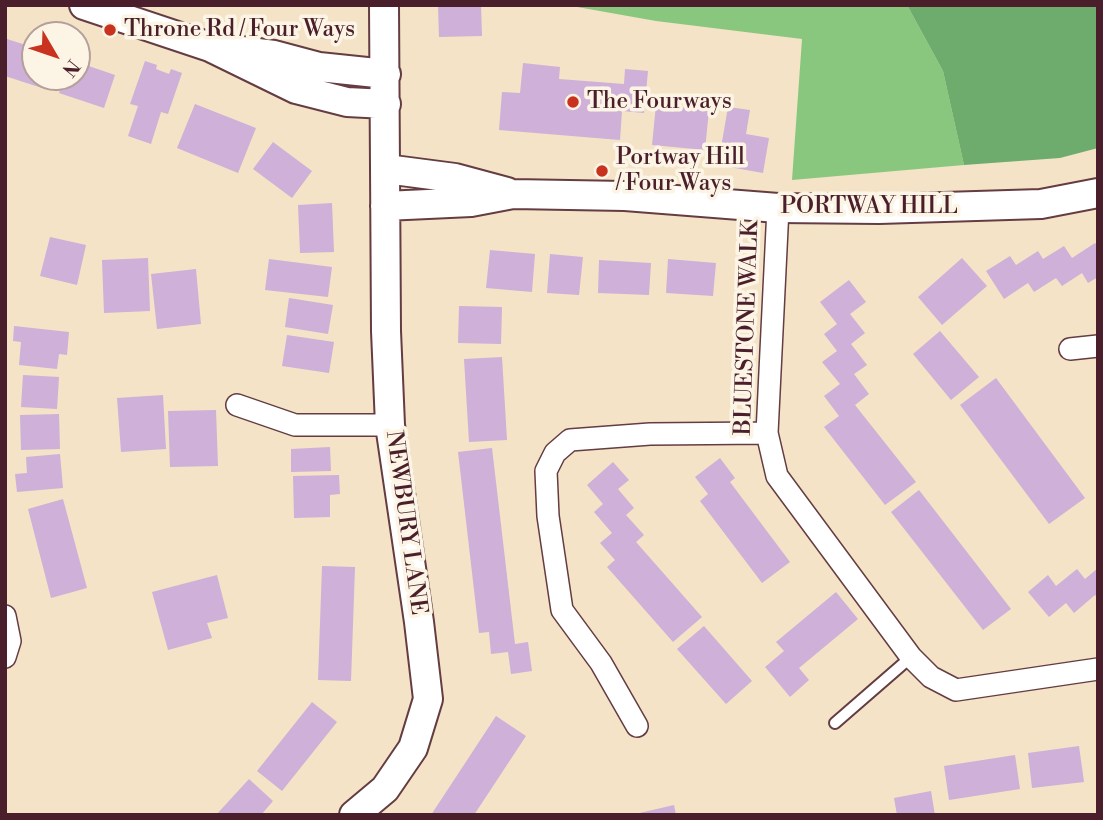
<!DOCTYPE html>
<style>
body{margin:0}
#map{position:relative;width:1103px;height:820px;overflow:hidden;background:#f4e3c7;font-family:"Libre Bodoni",serif}
canvas{display:block}
.frame{position:absolute;inset:0;border:7px solid #4a1f2b;pointer-events:none}
.north{position:absolute;left:21px;top:21px;width:70px;height:70px;box-sizing:border-box;background:#fcf5e5;border:2px solid #b59f9b;border-radius:50%;rotate:129deg;font-size:19px;font-weight:700;line-height:28px;text-align:center;color:#4a1f2b}
.north::after{content:'';display:block;margin:auto;width:24px;height:32px;background:#c8321e;clip-path:polygon(50% 0,100% 100%,50% 72%,0 100%)}
</style>
<div id="map">
<canvas width="1103" height="820"></canvas>
<div class="frame"></div>
<div class="north">N</div>
</div>
<script>
const ctx = document.querySelector('canvas').getContext('2d');
ctx.lineJoin = 'round';
function fill(path, color) { ctx.fillStyle = color; ctx.fill(path, 'evenodd'); }
const toPath = rows => new Path2D(rows.map(r => 'M' + r).join(''));
function stroke(path, color, width, dash) { ctx.strokeStyle = color; ctx.lineWidth = width; ctx.lineCap = dash ? 'butt' : 'round'; ctx.setLineDash(dash || []); ctx.stroke(path); }
function drawText(font, color, halo, rows, align = 'center') {
  ctx.font = font + ' "Libre Bodoni",serif'; ctx.lineWidth = 7; ctx.setLineDash([]); ctx.textBaseline = 'middle'; ctx.strokeStyle = halo; ctx.fillStyle = color; for (const [text, x, y, turn = 0] of rows) {
    ctx.save(); ctx.translate(x, y); ctx.rotate((+turn || 0) * Math.PI / 180); ctx.textAlign = isNaN(turn) ? turn : align; if (halo) ctx.strokeText(text, 0, 0); ctx.fillText(text, 0, 0); ctx.restore();
  }
}
fill(toPath([
 [566,5,907,5,943,71,964,165,792,180,802,39,656,21]
]), '#89c77e');
fill(toPath([
 [907,5,1098,5,1098,148,1060,158,964,165,943,71]
]), '#6eac6d');
fill(toPath([
 [438,5,481,5,482,36,439,37],
 [7,39,35,48,35,77,46,77,42,88,5,76],
 [145,61,157,65,156,69,169,74,171,69,182,73,168,114,161,112,151,144,128,136,138,106,130,104],
 [77,62,115,75,104,108,59,93,65,77,77,77],
 [523,63,560,67,559,79,624,84,625,69,648,71,644,113,622,111,620,140,499,130,502,92,520,93],
 [195,104,256,128,238,173,177,148],
 [656,105,709,110,705,150,652,145],
 [728,107,750,110,746,134,769,138,763,173,718,165],
 [273,142,312,171,292,198,253,169],
 [332,203,334,252,300,253,298,205],
 [50,237,86,245,77,285,40,276],
 [1095,243,1098,246,1098,277,1088,283,1082,273,1062,286,1056,278,1034,292,1028,283,1004,299,986,271,1010,256,1016,265,1038,251,1043,259,1064,246,1072,258],
 [490,250,535,254,532,292,486,288],
 [550,254,583,257,579,295,547,293],
 [148,258,150,311,104,313,102,260],
 [962,258,987,286,942,325,918,297],
 [269,259,332,267,328,297,265,290],
 [668,259,716,263,713,296,666,293],
 [599,260,651,263,649,295,598,293],
 [196,269,201,324,157,329,151,274],
 [849,280,866,302,850,314,865,333,851,344,867,365,854,374,869,394,855,405,916,482,885,505,824,427,839,416,824,396,840,384,822,362,837,351,824,334,837,324,820,302],
 [289,298,333,305,328,334,285,327],
 [459,306,502,307,501,344,458,343],
 [14,326,69,332,67,355,59,354,57,369,19,365,21,342,13,341],
 [940,331,979,377,951,400,913,354],
 [287,335,334,342,329,373,282,366],
 [502,357,507,440,469,442,464,359],
 [23,375,59,377,57,409,21,407],
 [996,378,1085,498,1049,524,960,405],
 [163,395,166,449,121,452,117,398],
 [216,410,218,466,170,467,168,411],
 [59,414,60,449,21,450,20,415],
 [330,447,331,471,291,472,291,449],
 [492,448,515,644,528,642,532,671,511,674,508,652,491,654,489,632,479,633,458,452],
 [60,454,63,488,17,492,15,474,27,473,26,457],
 [720,458,735,478,730,482,790,562,762,583,700,501,708,494,695,477],
 [613,462,629,480,618,489,634,508,626,515,644,535,636,542,702,617,673,642,607,567,615,560,600,543,612,533,594,512,603,504,587,485],
 [339,475,340,494,330,495,330,517,294,518,293,476],
 [919,490,1011,609,983,630,891,512],
 [63,499,87,588,51,598,28,509],
 [322,566,355,567,351,681,318,680],
 [1098,568,1098,598,1095,595,1074,613,1066,603,1049,617,1028,592,1048,575,1056,586,1077,569,1085,579],
 [217,575,228,618,207,623,212,638,168,650,152,592],
 [836,592,858,619,799,668,809,680,790,697,765,667,784,651,776,642],
 [704,626,752,681,726,704,677,649],
 [312,702,337,722,282,791,257,771],
 [496,716,526,736,474,815,431,815],
 [1079,746,1084,782,1032,788,1028,753],
 [1015,755,1020,789,949,800,944,766],
 [249,779,273,801,261,815,216,815],
 [931,791,935,815,897,815,894,798],
 [674,805,676,815,635,815,635,814]
]), '#ceb0d8');
const service = toPath([
 [835,723,911,657]
]);
const minor = toPath([
 [778,208,767,433,777,476,911,657,931,677,956,690,1098,669],
 [1070,349,1098,346],
 [237,405,295,425,390,425],
 [5,616,10,641,5,657],
 [637,726,601,663,562,610,548,516,546,471,555,453,570,440,650,434,767,433]
]);
const tertiary = toPath([
 [84,5,210,47,296,89,347,102,386,104],
 [233,50,274,55,319,67,386,74],
 [386,169,455,178,507,192],
 [385,206,471,202,513,194,625,196,778,208,879,209,1041,204,1098,193],
 [354,815,385,789,413,748,428,699,419,622,390,425,386,331,384,5]
]);
stroke(service, '#643c42', 14);
stroke(minor, '#643c42', 24);
stroke(tertiary, '#643c42', 32);
stroke(service, '#fff', 10);
stroke(minor, '#fff', 21);
stroke(tertiary, '#fff', 28);
for (const [x, y, r, color] of [
 [110,30,7,"#c8321e"],
 [573,102,7,"#c8321e"],
 [602,171,7,"#c8321e"]
]) { const dot = new Path2D(); dot.arc(x, y, r, 0, 2 * Math.PI); ctx.fillStyle = color; ctx.fill(dot); stroke(dot, '#fcf5e5', 2.5); }
drawText('23px', '#4a1f2b', '#fcf5e5', [
 ["Throne Rd / Four Ways",124,30],
 ["The Fourways",587,102],
 ["Portway Hill",616,158],
 ["/ Four Ways",616,184]
], 'left');
drawText('23px', '#4a1f2b', '#fcf5e5', [
 ["PORTWAY HILL",869,207],
 ["BLUESTONE WALK",748,328,-88],
 ["NEWBURY LANE",405,523,82]
]);
</script>
